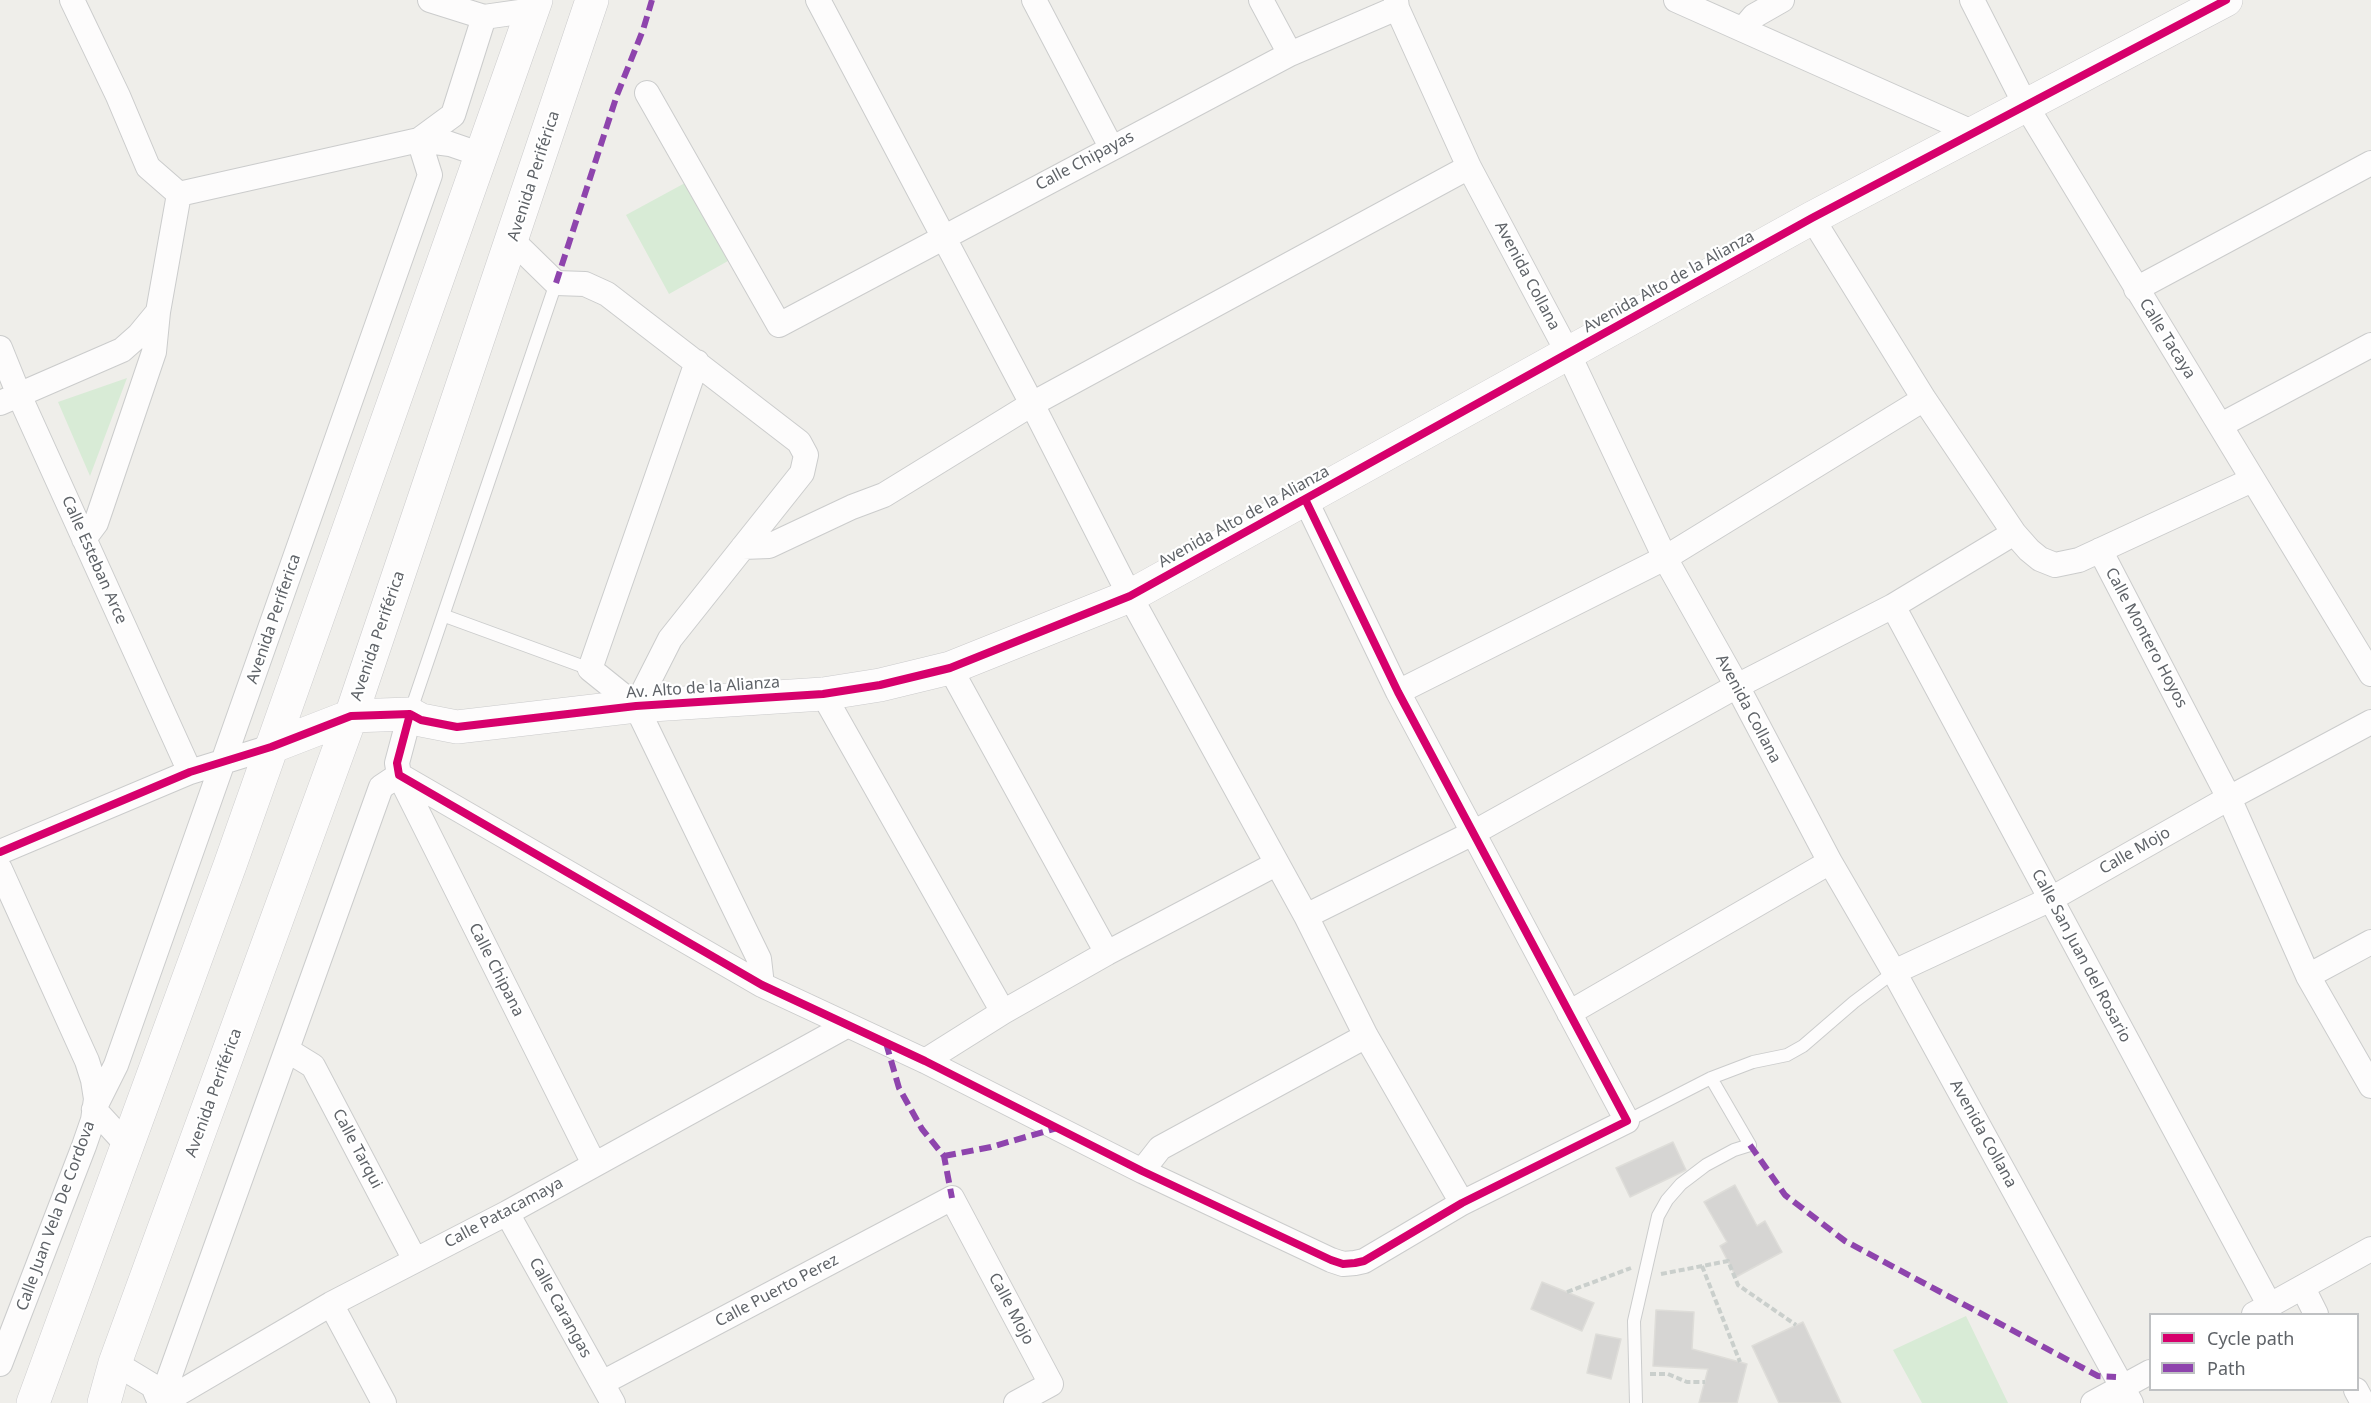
<!DOCTYPE html>
<meta charset="utf-8">
<style>
body{margin:0}
#map{position:relative;width:2371px;height:1403px;overflow:hidden;background:#efeeea;font-family:"Noto Sans",sans-serif}
canvas{display:block}
.legend{position:absolute;left:2149px;top:1313px;width:210px;height:78px;box-sizing:border-box;background:#fff;border:2px solid #bfc1c3;margin:0;padding:8px 10px;list-style:none;font-size:18px;color:#5f6368}
.legend li{display:flex;align-items:center;gap:12px;height:30px}
.legend b{width:30px;border:2px solid #bfc1c3}
</style>
<div id="map">
<canvas width="2371" height="1403"></canvas>
<ul class="legend">
<li><b style="height:8px;background:#d6006c"></b>Cycle path</li>
<li><b style="height:8px;background:#8e44ad"></b>Path</li>
</ul>
</div>
<script>
const ctx = document.querySelector('canvas').getContext('2d');
ctx.lineJoin = 'round';
function fill(path, color) { ctx.fillStyle = color; ctx.fill(path, 'evenodd'); }
const toPath = rows => new Path2D(rows.map(r => 'M' + r).join(''));
function stroke(path, color, width, dash) { ctx.strokeStyle = color; ctx.lineWidth = width; ctx.lineCap = dash ? 'butt' : 'round'; ctx.setLineDash(dash || []); ctx.stroke(path); }
function drawText(font, color, halo, rows, align = 'center') {
  ctx.font = font + ' "Noto Sans",sans-serif'; ctx.lineWidth = 4.5; ctx.setLineDash([]); ctx.textBaseline = 'middle'; ctx.strokeStyle = halo; ctx.fillStyle = color; for (const [text, x, y, turn = 0] of rows) {
    ctx.save(); ctx.translate(x, y); ctx.rotate((+turn || 0) * Math.PI / 180); ctx.textAlign = isNaN(turn) ? turn : align; if (halo) ctx.strokeText(text, 0, 0); ctx.fillText(text, 0, 0); ctx.restore();
  }
}
fill(toPath([
 [685,183,728,261,669,294,626,215],
 [127,378,90,476,58,402],
 [1966,1316,2008,1403,1922,1403,1893,1350]
]), '#d8ebd6');
const building = toPath([
 [1673,1142,1686,1170,1630,1197,1616,1168,1673,1142],
 [1735,1185,1757,1226,1765,1221,1782,1252,1736,1277,1720,1246,1727,1242,1704,1202,1735,1185],
 [1542,1282,1594,1303,1582,1331,1531,1309,1542,1282],
 [1656,1310,1694,1312,1692,1349,1747,1364,1737,1403,1699,1403,1708,1369,1653,1366,1656,1310],
 [1803,1322,1841,1403,1779,1403,1752,1346,1803,1322],
 [1596,1334,1621,1339,1611,1379,1587,1373,1596,1334]
]);
fill(building, '#d6d5d3');
stroke(building, '#deddd9', 1.5);
const lane = toPath([
 [445,616,590,669],
 [410,713,556,283],
 [1627,1121,1711,1078,1753,1062,1787,1055,1803,1046,1854,1002,1894,972],
 [1636,1403,1634,1321,1658,1216,1667,1200,1681,1184,1706,1165,1734,1150,1750,1145,1711,1078]
]);
const street = toPath([
 [72,0,118,96,148,167,179,194],
 [430,0,484,17],
 [818,0,1032,404,1130,596,1306,916,1366,1036,1462,1203],
 [1034,0,1111,147],
 [1261,0,1290,54],
 [1396,0,1397,8,1469,167,1568,353,1665,558,1737,686,1830,862,1894,972,2131,1403],
 [1676,0,1972,132],
 [1972,0,2025,104,2371,674],
 [1743,29,1754,16,1782,0],
 [647,93,779,325,1290,54,1397,8],
 [179,194,419,140,453,115,484,17,533,10],
 [1812,218,1924,399,2014,533,2029,550,2040,559,2055,565,2079,560,2252,480],
 [513,241,556,283,585,284,607,294,799,442,806,455,802,473,670,639,636,706],
 [2136,289,2371,163],
 [0,348,19,395,190,772],
 [697,362,590,669,636,706,759,959,762,985],
 [0,403,122,350,139,335,158,312,179,194],
 [2221,425,2371,345],
 [84,539,96,523,154,352,158,312],
 [743,547,769,546,852,507,884,495,1032,404,1469,167],
 [2100,550,2229,798,2308,976,2371,1086],
 [1893,606,2270,1306],
 [950,668,1107,953],
 [1398,692,1665,558,1924,399],
 [823,694,1003,1012],
 [410,714,397,763,399,775,762,985,925,1061,1142,1171,1331,1260,1343,1264,1355,1263,1364,1261,1462,1203,1627,1121,1398,692,1305,499],
 [0,852,190,772,271,747],
 [0,869,87,1061,93,1080,96,1099,93,1120,84,1146,0,1364],
 [1306,916,1473,833,1737,686,1893,606,2014,533],
 [1894,972,2051,899,2229,798,2371,722],
 [2308,976,2371,942],
 [1569,1013,1830,862],
 [287,1050,313,1066,415,1260],
 [925,1061,1003,1012,1107,953,1276,864],
 [127,1145,94,1109,116,1065,430,175,419,140,450,144,482,155],
 [1142,1171,1160,1148,1366,1036],
 [507,1213,613,1403],
 [2303,1288,2316,1314],
 [331,1304,384,1403],
 [2254,1314,2371,1249],
 [115,1363,153,1386,160,1403],
 [602,1383,952,1198,1051,1384,1016,1403],
 [2356,1390,2363,1403],
 [160,1403,381,787,399,775,594,1164],
 [162,1403,331,1304,507,1213,848,1025],
 [2093,1403,2150,1372]
]);
const secondary = toPath([
 [271,747,351,716,410,714,421,720,457,727,636,706,823,694,880,685,950,668,1130,596,1812,218,2226,0],
 [33,1403,230,865,536,0],
 [104,1403,115,1363,351,716,592,0]
]);
stroke(lane, '#cbcccc', 14);
stroke(street, '#cbcccc', 26);
stroke(secondary, '#cacacb', 34);
stroke(toPath([
 [1702,1266,1740,1362],
 [1661,1274,1728,1261,1738,1285,1796,1325],
 [1567,1292,1631,1268],
 [1650,1374,1668,1374,1687,1382,1705,1382]
]), '#cacfcc', 4, [6, 3]);
stroke(lane, '#fdfcfc', 12);
stroke(street, '#fdfcfc', 24);
stroke(secondary, '#fdfcfc', 33);
stroke(toPath([
 [556,283,617,95,643,30,652,0],
 [886,1043,899,1088,922,1129,944,1156,952,1198],
 [1750,1145,1785,1195,1845,1241,2098,1376,2116,1377],
 [944,1156,991,1147,1057,1128]
]), '#8e44ad', 6, [12, 6]);
stroke(toPath([
 [410,714,397,763,399,775,762,985,925,1061,1142,1171,1331,1260,1343,1264,1355,1263,1364,1261,1462,1203,1627,1121,1398,692,1305,499],
 [0,852,190,772,271,747,351,716,410,714,421,720,457,727,636,706,823,694,880,685,950,668,1130,596,1812,218,2226,0]
]), '#d6006c', 8);
drawText('16px', '#5f6368', '#fff', [
 ["Calle Chipayas",1085,161,-28],
 ["Avenida Periférica",534,176,-72],
 ["Avenida Collana",1527,276,62],
 ["Avenida Alto de la Alianza",1669,282,-29],
 ["Calle Tacaya",2167,339,58],
 ["Avenida Alto de la Alianza",1244,517,-29],
 ["Calle Esteban Arce",94,560,66],
 ["Avenida Periferica",274,619,-71],
 ["Avenida Periférica",378,636,-71],
 ["Calle Montero Hoyos",2146,638,62],
 ["Av. Alto de la Alianza",703,688,-4],
 ["Avenida Collana",1748,709,62],
 ["Calle Mojo",2135,851,-30],
 ["Calle San Juan del Rosario",2081,956,62],
 ["Calle Chipana",496,970,63],
 ["Avenida Periférica",214,1093,-70],
 ["Avenida Collana",1983,1134,61],
 ["Calle Tarqui",357,1149,62],
 ["Calle Patacamaya",504,1213,-28],
 ["Calle Juan Vela De Cordova",56,1216,-70],
 ["Calle Puerto Perez",777,1291,-28],
 ["Calle Carangas",560,1308,61],
 ["Calle Mojo",1011,1309,62]
]);
</script>
